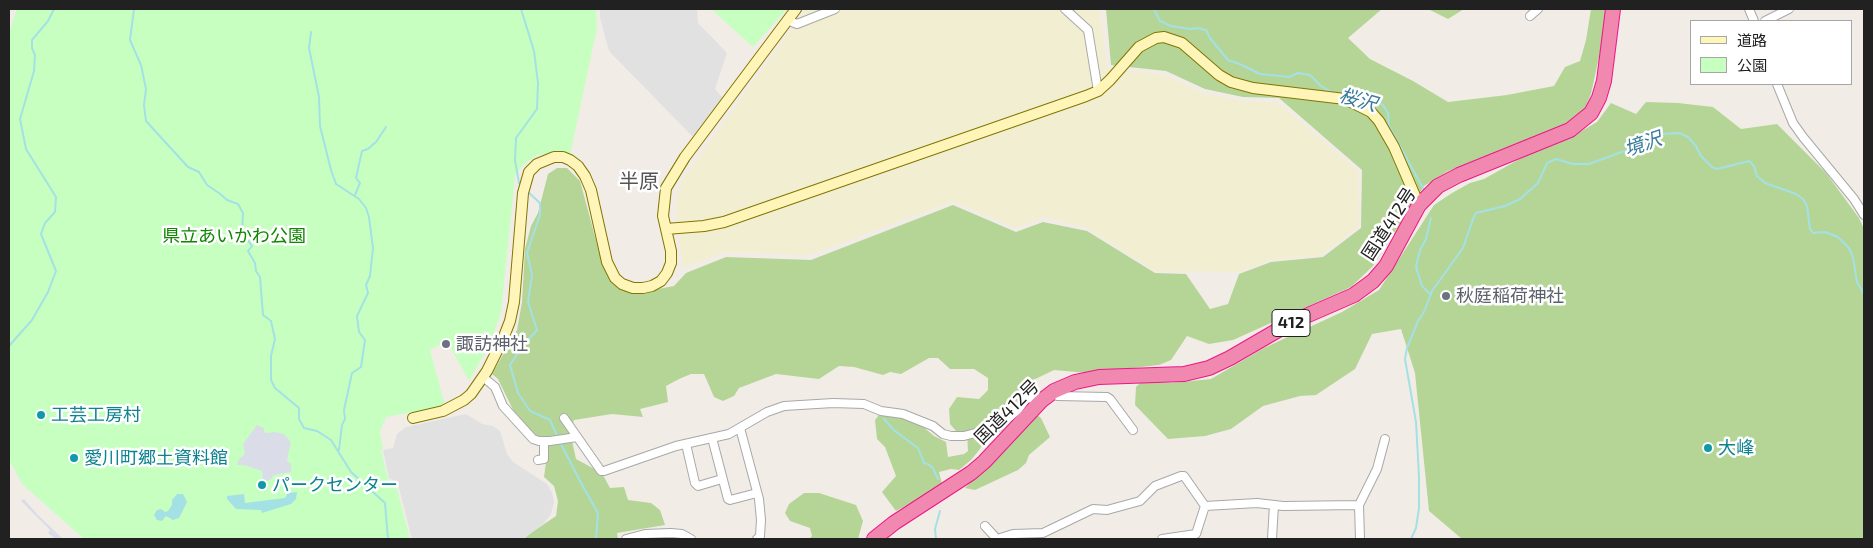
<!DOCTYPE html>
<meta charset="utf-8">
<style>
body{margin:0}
#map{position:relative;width:1873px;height:548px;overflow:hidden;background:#f2ece7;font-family:"Exo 2","Noto Sans JP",sans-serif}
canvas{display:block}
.frame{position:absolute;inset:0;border:10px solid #212121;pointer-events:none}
.legend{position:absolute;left:1690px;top:20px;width:162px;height:65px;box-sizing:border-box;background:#fff;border:1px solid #a6a6a6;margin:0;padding:6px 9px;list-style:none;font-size:15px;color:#212121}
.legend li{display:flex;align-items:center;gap:10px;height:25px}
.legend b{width:25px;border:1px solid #a6a6a6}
</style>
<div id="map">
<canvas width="1873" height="548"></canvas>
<div class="frame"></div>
<ul class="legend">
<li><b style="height:6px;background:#fff5b8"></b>道路</li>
<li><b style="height:14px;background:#c7ffc1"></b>公園</li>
</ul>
</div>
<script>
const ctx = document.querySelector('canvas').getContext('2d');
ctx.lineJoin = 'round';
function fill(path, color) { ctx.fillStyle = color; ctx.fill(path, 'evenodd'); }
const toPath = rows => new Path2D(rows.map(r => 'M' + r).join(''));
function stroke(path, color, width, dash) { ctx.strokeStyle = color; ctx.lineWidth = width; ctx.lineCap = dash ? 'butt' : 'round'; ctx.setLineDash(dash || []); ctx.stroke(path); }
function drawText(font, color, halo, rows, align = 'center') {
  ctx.font = font + ' "Exo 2","Noto Sans JP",sans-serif'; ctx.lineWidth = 5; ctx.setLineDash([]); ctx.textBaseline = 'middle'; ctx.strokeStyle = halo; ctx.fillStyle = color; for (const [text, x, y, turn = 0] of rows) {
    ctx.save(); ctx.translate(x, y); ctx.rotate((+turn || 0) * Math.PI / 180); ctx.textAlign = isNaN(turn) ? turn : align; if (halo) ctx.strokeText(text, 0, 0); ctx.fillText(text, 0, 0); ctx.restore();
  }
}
fill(toPath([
 [806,9,1100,9,1107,68,1165,75,1203,93,1243,101,1278,103,1358,171,1359,226,1321,255,1270,260,1239,272,1155,271,1087,228,1043,217,1016,228,953,201,809,255,724,252,683,268,676,217,676,200,682,180]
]), '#f2eed1');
fill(toPath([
 [1106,9,1382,9,1348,38,1370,59,1413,81,1448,102,1507,95,1554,86,1565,67,1580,61,1586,40,1591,9,1606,9,1602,43,1591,94,1582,115,1569,124,1448,171,1424,186,1373,266,1351,287,1233,340,1209,344,1187,336,1171,360,1159,365,1087,373,1054,370,1025,384,1024,395,993,422,980,449,971,460,959,470,951,469,939,472,942,484,938,489,896,511,882,492,896,476,885,447,877,439,875,420,879,415,893,414,921,425,934,436,946,442,948,457,964,454,968,451,967,432,957,432,950,424,949,409,957,397,979,399,988,390,988,378,974,369,950,369,938,358,929,358,901,374,890,372,883,375,854,367,839,366,819,379,776,374,739,388,734,396,723,401,714,397,704,374,691,374,679,379,666,386,668,402,640,409,643,417,612,414,574,420,570,432,576,459,602,473,610,488,624,487,628,500,651,503,660,510,665,525,617,533,618,539,522,539,556,516,558,501,554,486,544,477,548,448,543,437,534,437,517,418,498,379,492,374,517,330,522,302,525,249,531,226,538,213,548,174,557,168,567,168,580,181,601,259,609,275,622,289,636,293,674,286,686,273,726,257,811,260,953,205,1016,232,1043,222,1087,231,1155,273,1186,274,1210,309,1228,304,1239,274,1271,262,1323,257,1361,228,1362,170,1279,98,1243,97,1205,89,1166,71,1111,65],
 [1428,9,1464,9,1448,19],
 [1646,102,1678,103,1713,107,1741,129,1777,124,1826,173,1859,218,1864,229,1864,539,1462,539,1429,511,1415,373,1401,329,1372,334,1355,369,1316,395,1300,396,1263,406,1231,429,1205,436,1168,439,1135,405,1136,387,1142,381,1171,383,1211,379,1264,348,1342,312,1379,290,1434,205,1452,193,1470,183,1484,179,1532,152,1575,135,1597,122,1611,103,1636,114],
 [1036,414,1041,418,1050,437,1029,455,1026,463,1018,470,975,490,965,488],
 [804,493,819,493,856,505,863,521,858,539,809,539,812,536,810,528,790,521,785,513,789,504]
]), '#b5d597');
fill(toPath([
 [17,9,596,9,597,28,570,155,555,153,537,155,523,165,515,176,501,312,490,344,469,381,447,341,430,350,445,406,386,417,380,431,383,449,381,449,388,479,396,485,410,539,84,539,22,484,9,459,9,33],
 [711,9,787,9,753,47]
]), '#c7ffc1');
fill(toPath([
 [600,9,697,9,698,23,727,53,715,89,723,98,694,135,692,136,609,51,600,18],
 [466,414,482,424,493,426,500,431,507,454,513,462,547,484,552,493,554,502,551,514,545,522,524,539,412,539,398,484,389,478,383,450,393,448,397,434,406,427]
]), '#e1e1e1');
fill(toPath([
 [257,425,264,428,264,432,266,433,275,432,284,434,291,442,287,460,289,463,291,463,291,472,274,475,270,480,263,481,262,471,244,465,237,465,239,459,245,454,243,444],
 [24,499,37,514,63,539,55,539,48,533,50,530,21,501]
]), '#dadde8');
fill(toPath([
 [297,492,296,499,291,504,262,513,261,510,236,509,227,499,227,496,244,494,245,503,285,498,288,493],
 [177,494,183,494,187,502,179,518,173,520,166,516,162,521,157,520,154,515,157,510,161,509,165,512,168,511,172,505,172,500]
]), '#a3e1e4');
stroke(toPath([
 [134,9,130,40,141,65,146,89,144,105,146,121,188,167,199,172,207,185,219,193,227,200,238,204,243,213,242,232,252,246,248,251,255,263,256,271,260,277,263,315,271,321,275,339,271,356,271,380,275,388,299,408,299,419,304,428,317,431,331,440,351,472,385,503,388,539],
 [521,9,534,51,538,83,537,109,516,138,515,160,519,183,522,186],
 [1154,9,1160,21,1171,26,1190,29,1198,28,1206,30,1210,38,1228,60,1242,65,1260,74,1289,77,1298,73,1310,75,1321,86,1333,93],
 [311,32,309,48,319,97,320,126,331,170,336,184,359,199,366,208,369,217,373,248,370,276,366,285,368,293,357,316,359,332,365,340,361,367,352,373,344,410,345,419,342,425,339,450],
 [1357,99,1364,103,1376,102,1383,105,1388,113,1389,126,1424,190],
 [527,191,540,203,540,215,527,253,532,275,528,302,537,330,522,347,510,365,518,393,530,411,550,420,558,438],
 [355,195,360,183,356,178,362,151,368,149,376,142,386,127],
 [1431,295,1422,286,1416,267,1420,250,1426,239,1431,218],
 [9,346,32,320,48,292,56,271,41,234,45,223,55,212,56,197,26,149,20,119,34,71,35,55,32,48,32,40,48,21,54,9],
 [884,419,895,431,918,448,924,463,928,464,933,468,938,479],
 [560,442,581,483,598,513,596,539],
 [936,539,935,529,940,511],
 [1411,539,1416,528,1419,508,1419,477,1416,422,1405,359,1407,348,1418,321,1424,312,1432,291,1463,248,1473,219,1476,213,1505,206,1520,199,1538,183,1547,163,1556,159,1573,164,1589,164,1638,146,1663,134,1679,133,1688,137,1696,146,1701,156,1712,167,1717,169,1749,161,1754,166,1757,176,1765,183,1796,194,1803,199,1807,206,1810,229,1813,233,1825,232,1838,237,1849,248,1853,257,1857,282,1864,294]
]), '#a3e1e4', 2);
const street = toPath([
 [1065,9,1088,30,1098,91],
 [1749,9,1754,21],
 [1530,16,1538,9],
 [787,20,797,24,835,9],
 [1765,21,1789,9],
 [1777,84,1793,123,1803,137,1854,199,1864,215],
 [483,377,495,387,503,406,533,439,539,441,550,441,577,437],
 [1054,391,1057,396,1107,397,1110,399,1133,430],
 [564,418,601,471,604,471,676,446,729,434,767,412,784,406,833,403,864,404,881,411,903,414,933,426,943,434,951,436,964,436,998,427,1018,410,1026,399,1031,398,1038,404],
 [740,428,759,499,761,520,760,536,757,539],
 [712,438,728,499,730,500,757,493],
 [686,444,695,483,698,486,722,479],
 [538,460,544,459,544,441],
 [1359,505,1377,469,1385,439],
 [985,526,997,539],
 [626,539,645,534,671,533,682,534,691,539],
 [997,539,1013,534,1043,533,1093,509,1107,510,1140,501,1155,486,1181,476,1184,476,1205,506,1257,503,1283,506,1359,505,1360,539],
 [1162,539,1196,534,1205,506],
 [1272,539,1274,505]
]);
const secondary = toPath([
 [666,229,704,226,724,222,1086,96,1098,91,1110,80,1139,47,1156,38,1164,37,1182,43,1219,75,1231,82,1253,88,1345,99,1371,112,1379,121,1394,147,1419,205],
 [413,418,443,411,464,400,471,394,487,371,503,339,510,321,514,302,523,193,529,172,537,164,554,157,563,157,570,160,578,166,585,176,591,190,607,262,615,278,622,284,633,288,643,288,652,286,661,281,667,273,671,263,671,251,663,216,666,188,685,157,796,9]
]);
const highway = toPath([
 [874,539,894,523,971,473,984,462,1041,401,1054,391,1075,382,1099,377,1184,374,1209,368,1230,358,1292,322,1354,295,1373,281,1386,266,1419,205,1438,186,1459,175,1570,130,1591,113,1599,98,1604,81,1613,9]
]);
stroke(street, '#a8a8a8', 10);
stroke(secondary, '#807600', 12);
stroke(highway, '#ed1688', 16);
stroke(street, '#fff', 8);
stroke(secondary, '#fff5b8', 10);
stroke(highway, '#f088af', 14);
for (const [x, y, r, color] of [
 [1446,296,5,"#6b7280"],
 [446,344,5,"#6b7280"],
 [41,415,5,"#0f9aa8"],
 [1708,448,5,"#0f9aa8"],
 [74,458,5,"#0f9aa8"],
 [262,485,5,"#0f9aa8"]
]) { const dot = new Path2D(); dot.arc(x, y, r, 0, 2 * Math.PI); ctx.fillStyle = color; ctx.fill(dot); stroke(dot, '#fff', 2); }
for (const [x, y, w] of [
 [1291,323,38]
]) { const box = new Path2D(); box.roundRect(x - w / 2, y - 13.5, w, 27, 4); ctx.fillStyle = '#fff'; ctx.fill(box); stroke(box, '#212121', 1); }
drawText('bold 16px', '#212121', null, [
 ["412",1291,323]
]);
drawText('18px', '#212121', '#fff', [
 ["国道412号",1389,224,-57],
 ["国道412号",1007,412,-45]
]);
drawText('18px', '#0f8701', '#fff', [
 ["県立あいかわ公園",234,236]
]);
drawText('18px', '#5b616d', '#fff', [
 ["秋庭稲荷神社",1456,296],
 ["諏訪神社",456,344]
], 'left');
drawText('18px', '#0d838f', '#fff', [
 ["工芸工房村",51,415],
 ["大峰",1718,448],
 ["愛川町郷土資料館",84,458],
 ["パークセンター",272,485]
], 'left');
drawText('italic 19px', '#387b9a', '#fff', [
 ["桜沢",1358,100,16],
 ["境沢",1643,144,-19]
]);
drawText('20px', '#545454', '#fff', [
 ["半原",639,181]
]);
</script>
